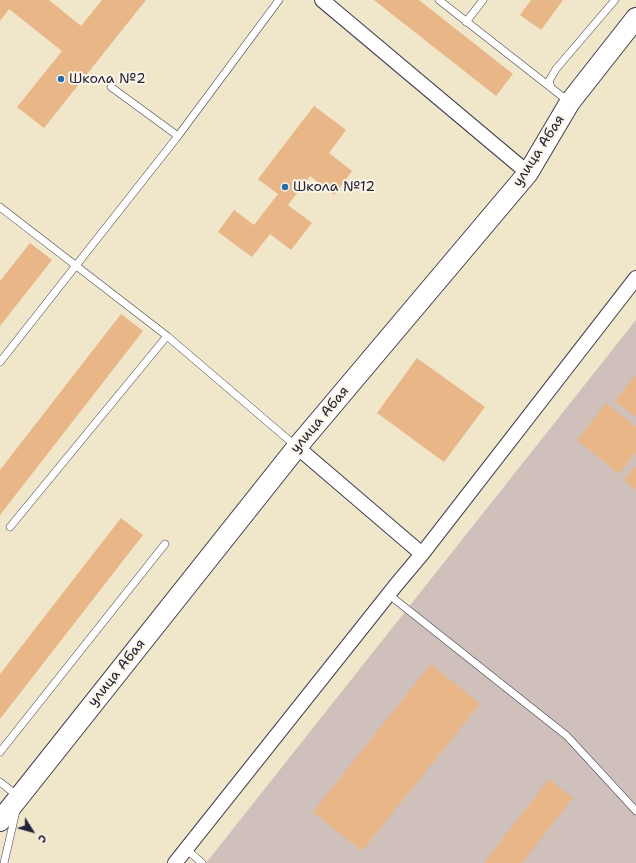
<!DOCTYPE html>
<meta charset="utf-8">
<style>
body{margin:0}
#map{position:relative;width:636px;height:863px;overflow:hidden;background:#f0e6c9;font-family:"Shantell Sans",sans-serif}
canvas{display:block}
.north{position:absolute;left:12px;top:811px;width:40px;height:40px;-webkit-text-stroke:3px #fcf5e5;paint-order:stroke;rotate:127deg;font-size:11px;font-weight:700;line-height:16px;text-align:center;color:#22223b}
.north::after{content:'';display:block;margin:auto;width:14px;height:18px;background:#22223b;clip-path:polygon(50% 0,100% 100%,50% 72%,0 100%)}
</style>
<div id="map">
<canvas width="636" height="863"></canvas>
<div class="north">С</div>
</div>
<script>
const ctx = document.querySelector('canvas').getContext('2d');
ctx.lineJoin = 'round';
function fill(path, color) { ctx.fillStyle = color; ctx.fill(path, 'evenodd'); }
const toPath = rows => new Path2D(rows.map(r => 'M' + r).join(''));
function stroke(path, color, width, dash) { ctx.strokeStyle = color; ctx.lineWidth = width; ctx.lineCap = dash ? 'butt' : 'round'; ctx.setLineDash(dash || []); ctx.stroke(path); }
function drawText(font, color, halo, rows, align = 'center') {
  ctx.font = font + ' "Shantell Sans",sans-serif'; ctx.lineWidth = 4; ctx.setLineDash([]); ctx.textBaseline = 'middle'; ctx.strokeStyle = halo; ctx.fillStyle = color; for (const [text, x, y, turn = 0] of rows) {
    ctx.save(); ctx.translate(x, y); ctx.rotate((+turn || 0) * Math.PI / 180); ctx.textAlign = isNaN(turn) ? turn : align; if (halo) ctx.strokeText(text, 0, 0); ctx.fillText(text, 0, 0); ctx.restore();
  }
}
fill(toPath([
 [636,320,636,863,206,863]
]), '#cfc0bb');
fill(toPath([
 [0,0,49,0,81,26,102,0,146,0,44,128,17,107,62,51,9,9,0,21],
 [374,0,419,0,513,74,496,96],
 [531,0,563,0,541,30,520,15],
 [314,106,346,130,329,153,352,171,334,195,310,176,288,205,312,223,291,250,270,234,252,257,218,232,234,210,254,225,278,194,258,179],
 [30,243,52,260,0,326,0,281],
 [121,314,143,331,0,515,0,470],
 [417,358,485,407,444,462,377,413],
 [636,374,636,417,615,401],
 [606,403,636,427,636,452,619,474,577,440],
 [636,465,636,490,624,480],
 [121,518,143,535,0,719,0,674],
 [431,664,480,704,362,851,313,812],
 [549,779,573,798,522,863,484,863]
]), '#e9b787');
const lane = toPath([
 [439,0,568,101],
 [466,22,483,0],
 [551,87,549,81,556,69,615,0],
 [178,136,279,0],
 [0,207,167,336,297,447],
 [0,362,178,136,111,87],
 [10,527,167,336],
 [388,594,567,736,636,811],
 [0,752,165,544],
 [0,782,19,797],
 [186,849,202,863],
 [4,863,16,811]
]);
const street = toPath([
 [322,0,528,173],
 [297,447,422,554],
 [175,863,396,585,422,554,636,278]
]);
const secondary = toPath([
 [0,821,297,447,528,173,570,102,636,18]
]);
stroke(lane, '#413f50', 8);
stroke(street, '#413f50', 16);
stroke(secondary, '#413f50', 22);
stroke(lane, '#fff', 7);
stroke(street, '#fff', 14);
stroke(secondary, '#fff', 20);
for (const [x, y, r, color] of [
 [61,79,4,"#1f6fb2"],
 [285,187,4,"#1f6fb2"]
]) { const dot = new Path2D(); dot.arc(x, y, r, 0, 2 * Math.PI); ctx.fillStyle = color; ctx.fill(dot); stroke(dot, '#fcf5e5', 1.5); }
drawText('14px', '#22223b', '#fcf5e5', [
 ["Школа №2",69,79],
 ["Школа №12",293,187]
], 'left');
drawText('14px', '#22223b', '#fcf5e5', [
 ["улица Абая",539,151,-57],
 ["улица Абая",320,420,-50],
 ["улица Абая",117,673,-51]
]);
</script>
